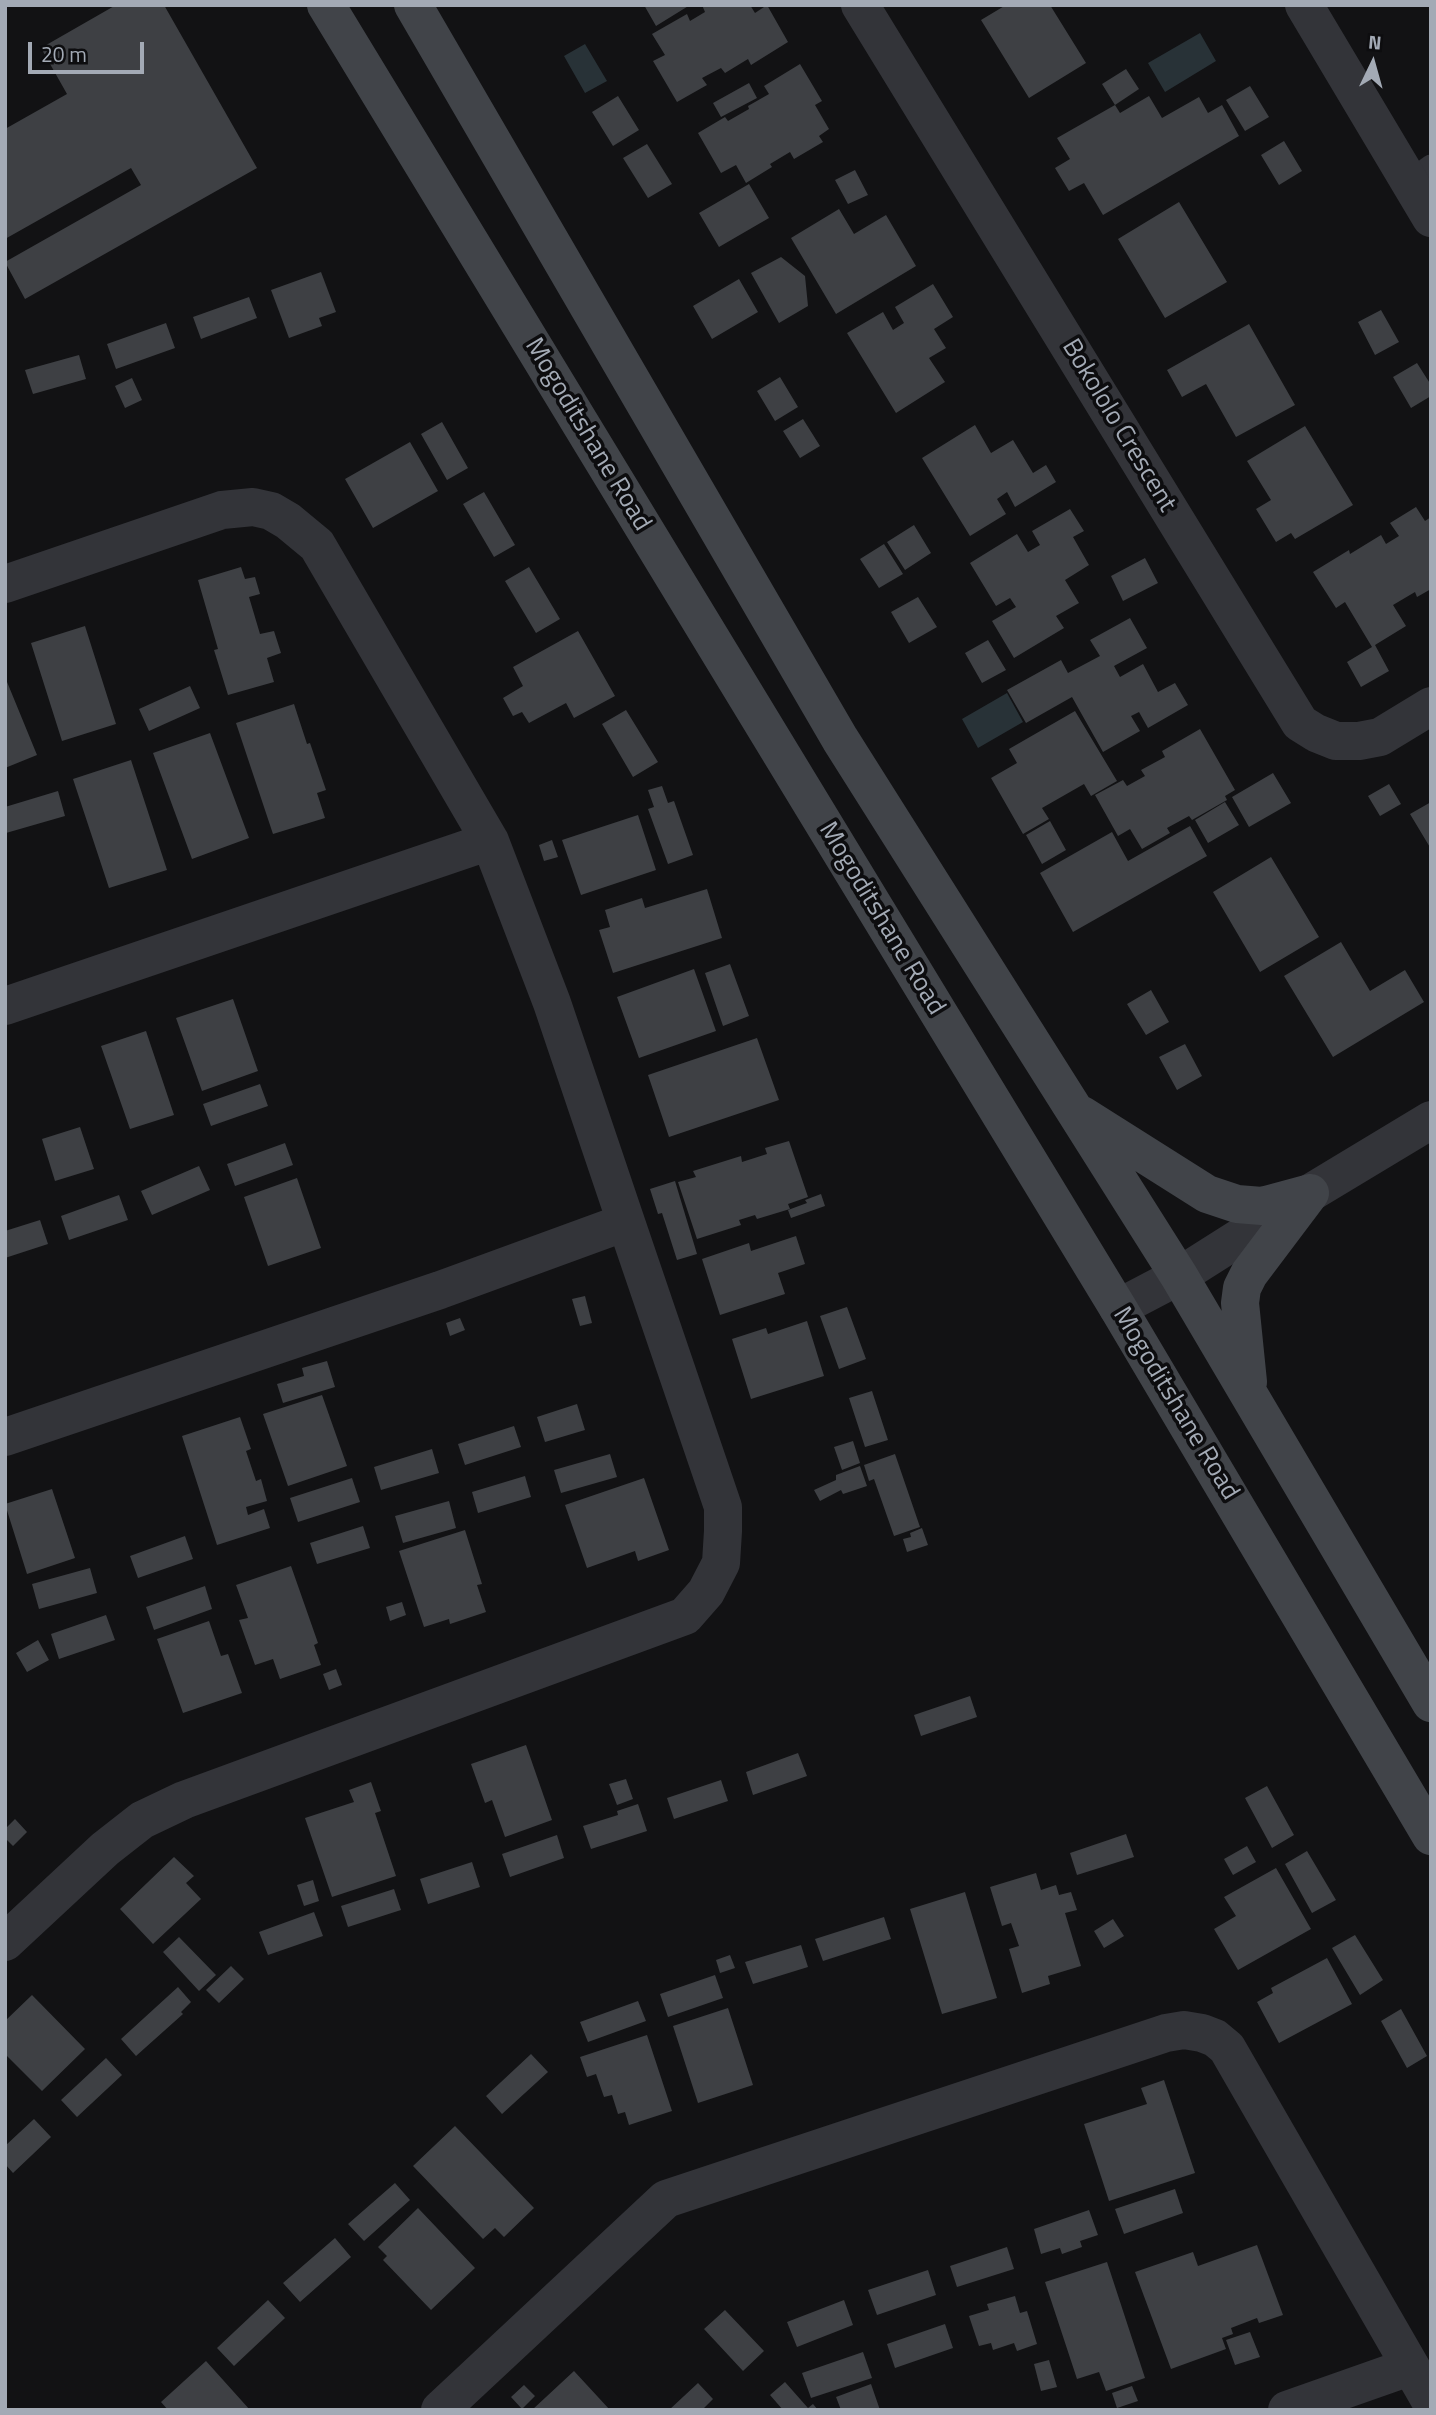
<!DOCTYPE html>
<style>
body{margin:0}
#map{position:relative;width:1436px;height:2415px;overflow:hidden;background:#121214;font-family:"Titillium Web",sans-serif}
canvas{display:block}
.frame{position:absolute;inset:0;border:7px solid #a3aab5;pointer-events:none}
.north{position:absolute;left:1338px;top:28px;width:70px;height:70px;-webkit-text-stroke:5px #0d0d0f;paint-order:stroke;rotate:5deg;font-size:19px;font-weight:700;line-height:28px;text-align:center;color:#a3aab5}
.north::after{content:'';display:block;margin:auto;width:24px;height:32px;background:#a3aab5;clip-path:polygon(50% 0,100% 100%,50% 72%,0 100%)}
.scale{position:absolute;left:28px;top:42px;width:116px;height:32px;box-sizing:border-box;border:4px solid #a3aab5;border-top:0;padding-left:9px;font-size:21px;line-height:24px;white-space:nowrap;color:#a3aab5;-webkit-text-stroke:5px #0d0d0f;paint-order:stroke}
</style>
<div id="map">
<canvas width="1436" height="2415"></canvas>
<div class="frame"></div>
<div class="north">N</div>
<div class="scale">20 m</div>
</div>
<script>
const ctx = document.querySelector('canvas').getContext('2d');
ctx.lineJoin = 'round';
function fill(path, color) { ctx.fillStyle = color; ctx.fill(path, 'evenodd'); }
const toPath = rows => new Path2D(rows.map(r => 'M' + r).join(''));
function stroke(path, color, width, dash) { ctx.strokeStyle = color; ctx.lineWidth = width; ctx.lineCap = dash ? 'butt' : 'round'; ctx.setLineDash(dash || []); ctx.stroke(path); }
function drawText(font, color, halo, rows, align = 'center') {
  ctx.font = font + ' "Titillium Web",sans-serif'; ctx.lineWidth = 7; ctx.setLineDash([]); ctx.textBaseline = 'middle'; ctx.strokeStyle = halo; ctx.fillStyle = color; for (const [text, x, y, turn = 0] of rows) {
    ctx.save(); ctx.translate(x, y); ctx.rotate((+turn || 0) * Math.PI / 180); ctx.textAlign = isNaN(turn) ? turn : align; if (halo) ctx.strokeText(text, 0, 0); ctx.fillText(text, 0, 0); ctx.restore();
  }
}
fill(toPath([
 [1200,33,1216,61,1165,92,1148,63],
 [585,44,607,81,585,93,564,56],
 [1007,693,1023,722,978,748,962,719]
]), '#283237');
fill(toPath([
 [116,5,164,5,257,168,25,299,5,262,141,185,131,168,5,239,5,129,67,94,41,48],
 [644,5,690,5,656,26],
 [702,5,750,5,755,13,767,5,788,42,751,65,748,59,725,73,721,68,702,78,707,85,677,102,653,61,665,55,652,34,687,14,690,21,705,12],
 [1006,5,1050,5,1086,63,1029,98,981,20],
 [800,64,822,101,815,105,829,129,819,136,823,142,794,159,790,152,770,164,772,167,746,183,736,165,721,173,698,133,725,117,728,121,749,109,748,106,769,94,764,86],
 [1126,69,1139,89,1115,105,1102,84],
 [749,83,757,98,721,117,713,103],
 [1250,86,1269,117,1245,131,1226,100],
 [618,96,639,130,613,146,592,112],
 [1149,96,1162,118,1199,97,1208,113,1222,105,1239,136,1103,215,1084,183,1069,191,1055,168,1070,159,1057,138,1115,105,1120,113],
 [1284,141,1302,171,1279,185,1261,155],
 [647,144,672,184,648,198,623,158],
 [855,170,868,195,848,204,835,180],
 [749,184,769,218,719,247,699,213],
 [1179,202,1227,282,1165,318,1118,239],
 [839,209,854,234,886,215,916,266,836,314,791,238],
 [781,257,805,276,808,306,779,323,751,273],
 [321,272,336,312,319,318,322,326,289,338,271,290],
 [739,279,758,312,712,339,693,306],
 [933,284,953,317,934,329,946,348,929,358,945,382,896,413,847,333,883,312,893,330,904,323,895,307],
 [249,297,257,318,201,339,193,317],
 [1381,310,1399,342,1375,355,1358,322],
 [166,323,175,348,116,369,107,344],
 [1249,324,1295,405,1236,437,1206,384,1182,397,1167,370],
 [79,355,86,379,33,394,25,370],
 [1417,363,1431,385,1431,396,1411,408,1393,377],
 [780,377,798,407,775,421,757,391],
 [132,378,142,400,125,408,115,386],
 [803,419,820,446,800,458,783,431],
 [442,422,468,468,447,480,421,434],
 [975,425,991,453,1013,440,1033,473,1046,465,1056,482,1015,507,1007,492,997,499,1006,514,970,536,922,458],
 [1305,426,1353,505,1295,539,1291,533,1276,542,1256,509,1271,500,1247,461],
 [410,442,438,491,373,528,345,479],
 [484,492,515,545,494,557,463,504],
 [1416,507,1425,521,1431,517,1431,589,1417,597,1415,592,1393,605,1406,626,1375,645,1389,671,1361,687,1347,662,1372,647,1345,602,1336,608,1313,572,1349,550,1350,554,1381,535,1386,544,1399,536,1390,523],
 [1070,509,1084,531,1073,537,1089,565,1065,580,1079,603,1056,616,1064,628,1014,658,992,621,1016,607,1010,598,996,606,970,563,1017,534,1028,552,1040,545,1032,531],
 [914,525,931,553,905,570,887,542],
 [884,544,903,574,879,588,860,559],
 [1145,558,1158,583,1123,601,1111,576],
 [241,567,245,579,255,577,260,594,249,597,260,634,274,631,281,653,267,658,274,682,228,695,214,650,218,649,198,580],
 [529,567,560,619,536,633,505,581],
 [918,597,937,627,909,643,891,612],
 [1130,618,1147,648,1114,666,1120,677,1143,664,1158,692,1175,683,1188,705,1148,728,1139,712,1131,716,1140,731,1103,752,1072,697,1026,723,1007,690,1061,660,1068,673,1100,656,1090,640],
 [85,626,116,724,62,741,31,643],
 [578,631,615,696,574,718,566,703,529,723,522,712,513,716,503,698,523,686,513,667],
 [988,640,1006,670,982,683,965,653],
 [5,677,37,755,5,768],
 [190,686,200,708,149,731,139,709],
 [294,704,307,744,310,743,326,790,317,793,325,818,273,834,236,723],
 [626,710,658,762,633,777,602,724],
 [1075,711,1117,781,1091,796,1084,784,1042,808,1049,819,1023,834,991,778,1017,763,1009,749],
 [1200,729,1235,790,1225,796,1227,800,1192,820,1189,816,1167,828,1170,833,1142,849,1130,829,1118,836,1095,795,1123,780,1127,786,1145,776,1141,770,1165,757,1162,751],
 [210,733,249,838,192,859,153,753],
 [131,760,167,870,109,888,73,779],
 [1273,773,1291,803,1249,827,1232,797],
 [1389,784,1401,804,1380,816,1368,796],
 [662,786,668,803,674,801,693,855,668,864,648,809,654,807,648,790],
 [58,791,65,816,6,833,5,807],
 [1225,802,1239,825,1208,843,1195,820],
 [1431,802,1431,849,1410,814],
 [638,815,656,870,581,895,562,840],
 [1050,821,1066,850,1042,864,1026,835],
 [1190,826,1207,856,1073,932,1040,873,1112,832,1128,861],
 [552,840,558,857,544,861,539,845],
 [1271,857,1319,937,1260,972,1213,892],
 [707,889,722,938,613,973,599,930,610,927,605,910,642,898,645,908],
 [1341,942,1370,991,1405,970,1424,1002,1333,1057,1284,976],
 [730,964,749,1016,723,1026,705,973],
 [694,969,716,1031,639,1058,617,997],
 [1151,990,1169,1022,1146,1035,1127,1004],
 [233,999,258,1071,202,1091,176,1018],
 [146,1031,174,1115,130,1129,101,1046],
 [757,1038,779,1100,669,1137,648,1075],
 [1185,1044,1202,1076,1177,1090,1159,1057],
 [260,1084,268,1106,211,1126,203,1104],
 [80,1127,94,1169,55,1181,42,1139],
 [789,1141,808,1197,788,1204,790,1209,757,1219,755,1215,739,1220,741,1225,697,1239,678,1182,696,1177,693,1171,741,1156,742,1162,767,1154,765,1148],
 [285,1143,293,1165,235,1186,227,1164],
 [199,1166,210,1190,152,1215,141,1191],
 [297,1178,321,1248,268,1266,244,1197],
 [675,1181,697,1254,677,1260,662,1213,658,1214,650,1189],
 [821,1194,825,1206,791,1218,788,1210,807,1203,805,1200],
 [119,1195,128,1220,69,1240,61,1216],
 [40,1220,48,1244,5,1258,5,1231],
 [796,1236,805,1264,778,1273,785,1294,720,1315,702,1259,749,1243,751,1251],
 [585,1296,592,1323,580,1326,572,1299],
 [847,1307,866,1359,839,1369,820,1316],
 [460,1318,465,1330,450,1336,446,1323],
 [807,1321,824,1376,751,1399,732,1339,766,1328,768,1334],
 [327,1361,335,1387,283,1403,277,1384,304,1376,302,1368],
 [872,1391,888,1440,865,1447,849,1398],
 [322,1395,347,1466,288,1486,263,1414],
 [577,1404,585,1430,545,1442,537,1417],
 [240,1417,251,1449,246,1451,256,1481,261,1479,267,1501,246,1507,248,1515,264,1509,270,1528,217,1545,182,1436],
 [514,1426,521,1447,465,1465,458,1444],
 [853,1441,860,1463,842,1470,834,1447],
 [432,1449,439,1473,381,1490,374,1467],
 [610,1454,617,1477,561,1493,554,1470],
 [895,1454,920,1527,894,1536,874,1479,869,1481,864,1465],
 [860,1466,867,1486,843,1494,841,1490,820,1501,814,1490,836,1480,836,1475],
 [525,1476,531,1497,478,1513,472,1492],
 [352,1478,360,1502,298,1522,290,1498],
 [644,1478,669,1550,638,1561,635,1551,587,1568,565,1505],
 [52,1489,75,1558,27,1574,5,1504],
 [449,1501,456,1528,403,1543,395,1516],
 [363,1526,370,1548,317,1564,310,1543],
 [922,1528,928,1545,907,1552,903,1539,911,1537,910,1533],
 [465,1530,482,1584,477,1585,486,1612,450,1624,449,1619,424,1627,399,1551],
 [185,1536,193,1559,138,1578,130,1556],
 [291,1566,318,1643,314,1645,321,1665,280,1679,273,1659,255,1665,239,1620,248,1618,236,1585],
 [90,1568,97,1593,39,1609,32,1584],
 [205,1586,212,1609,154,1630,146,1607],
 [402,1602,406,1615,390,1621,386,1607],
 [106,1615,115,1640,59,1659,51,1634],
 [209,1621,221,1656,228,1654,242,1693,183,1713,157,1639],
 [38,1640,49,1660,27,1672,16,1653],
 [336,1669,342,1685,329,1690,323,1674],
 [970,1696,977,1717,921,1736,914,1715],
 [526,1745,552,1820,505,1837,492,1800,485,1803,471,1764],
 [798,1753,807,1776,753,1795,746,1772],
 [626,1779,633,1799,617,1805,609,1784],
 [721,1780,728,1801,674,1819,667,1798],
 [371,1782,381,1811,375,1813,396,1876,332,1897,305,1818,354,1802,349,1790],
 [1267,1786,1294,1835,1272,1848,1245,1798],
 [638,1804,647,1831,591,1849,583,1826,618,1815,617,1811],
 [15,1819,27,1832,13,1846,5,1838,5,1829],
 [1126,1834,1134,1857,1077,1875,1070,1853],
 [557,1835,564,1858,510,1877,502,1854],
 [1247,1846,1256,1862,1233,1875,1224,1859],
 [1307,1851,1336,1900,1312,1913,1285,1864],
 [174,1857,194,1876,186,1883,201,1899,153,1944,120,1909],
 [472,1862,480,1887,428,1904,420,1879],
 [1276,1868,1311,1929,1238,1970,1214,1929,1236,1916,1224,1897],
 [1036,1873,1041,1890,1056,1885,1059,1895,1071,1892,1077,1910,1065,1913,1081,1966,1048,1976,1050,1984,1022,1993,1009,1949,1019,1946,1011,1923,1002,1926,990,1887],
 [313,1880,319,1901,304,1906,297,1885],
 [394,1889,401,1910,348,1927,341,1906],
 [965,1892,997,1998,942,2014,910,1909],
 [314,1912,323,1936,268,1955,259,1932],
 [884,1917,891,1939,823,1961,815,1939],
 [1113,1919,1124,1936,1104,1948,1094,1931],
 [1355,1935,1383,1980,1360,1995,1332,1948],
 [179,1937,216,1975,199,1991,163,1952],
 [801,1945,808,1967,753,1984,745,1962],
 [730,1955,735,1968,720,1973,716,1960],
 [1327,1958,1352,2004,1279,2043,1257,2002,1273,1993,1271,1988],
 [231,1966,244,1979,219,2003,206,1990],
 [715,1975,723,1998,668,2017,660,1994],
 [178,1987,191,2002,181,2012,183,2014,136,2056,121,2039],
 [32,1995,85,2049,42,2091,5,2054,5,2021],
 [638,2001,646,2021,588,2042,580,2022],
 [728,2008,753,2085,698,2103,673,2026],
 [1401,2009,1427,2056,1407,2068,1381,2021],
 [647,2035,672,2111,629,2125,625,2112,618,2114,612,2095,604,2097,596,2074,587,2077,580,2057],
 [531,2054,548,2072,502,2114,486,2096],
 [106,2058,122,2075,77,2117,61,2100],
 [1164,2080,1195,2173,1109,2201,1084,2124,1147,2104,1141,2088],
 [34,2119,51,2137,13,2173,5,2164,5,2146],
 [455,2126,534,2208,504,2237,495,2228,483,2239,413,2166],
 [395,2183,410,2200,364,2241,348,2224],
 [1175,2189,1183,2213,1124,2234,1115,2209],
 [418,2208,475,2268,431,2310,383,2260,387,2256,378,2247],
 [1089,2210,1098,2235,1080,2241,1082,2247,1062,2254,1060,2248,1041,2254,1034,2229],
 [335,2238,351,2257,300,2302,283,2283],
 [1257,2245,1283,2315,1259,2323,1257,2318,1231,2328,1233,2334,1222,2338,1226,2349,1171,2369,1135,2272,1193,2252,1198,2266],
 [1007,2247,1014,2269,957,2287,950,2266],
 [1107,2262,1145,2378,1106,2391,1099,2372,1077,2379,1045,2282],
 [928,2270,936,2295,877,2315,868,2290],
 [1015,2296,1020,2313,1027,2311,1037,2344,1017,2351,1014,2343,993,2350,991,2343,979,2346,969,2316,989,2310,987,2304],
 [268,2300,285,2318,234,2366,217,2348],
 [844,2300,853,2325,797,2347,787,2322],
 [725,2310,764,2351,743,2371,704,2329],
 [945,2324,953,2348,895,2368,887,2344],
 [1250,2332,1260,2357,1235,2365,1226,2340],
 [863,2352,872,2378,811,2398,802,2373],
 [1049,2360,1057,2387,1041,2391,1034,2364],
 [206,2361,250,2410,168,2410,161,2402],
 [574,2371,610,2410,532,2410],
 [785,2382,808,2408,813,2404,818,2410,783,2410,770,2395],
 [698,2383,713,2399,702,2410,669,2410],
 [871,2384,880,2410,841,2410,836,2397],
 [524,2385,535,2396,522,2409,511,2397],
 [1132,2386,1138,2401,1117,2408,1112,2393]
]), '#3e4044');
stroke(toPath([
 [1409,182,1431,166]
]), '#333439', 23);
stroke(toPath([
 [860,5,1300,723,1316,733,1336,741,1359,741,1380,737,1431,706],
 [1304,5,1431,218],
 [5,584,222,510,253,507,271,511,288,521,317,545,490,841,552,1003,626,1222,723,1507,723,1531,721,1563,706,1592,685,1616,184,1800,142,1820,105,1849,5,1942],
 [5,1006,490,841],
 [1118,1308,1179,1276,1310,1193,1431,1120],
 [5,1437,440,1290,626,1222],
 [440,2410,666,2199,1166,2033,1184,2030,1202,2033,1215,2038,1227,2048,1431,2402],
 [1287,2410,1409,2367]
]), '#333439', 38);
stroke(toPath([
 [326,5,1118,1308,1431,1836],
 [413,5,840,739,1179,1276,1431,1703],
 [1082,1115,1207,1194,1237,1204,1262,1206,1310,1193],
 [1248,1382,1240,1303,1242,1288,1249,1274,1310,1193]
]), '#414449', 38);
drawText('26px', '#a3aab5', '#0d0d0f', [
 ["Bokololo Crescent",1118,426,59],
 ["Mogoditshane Road",587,435,59],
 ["Mogoditshane Road",881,919,59],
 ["Mogoditshane Road",1175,1404,59]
]);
</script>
